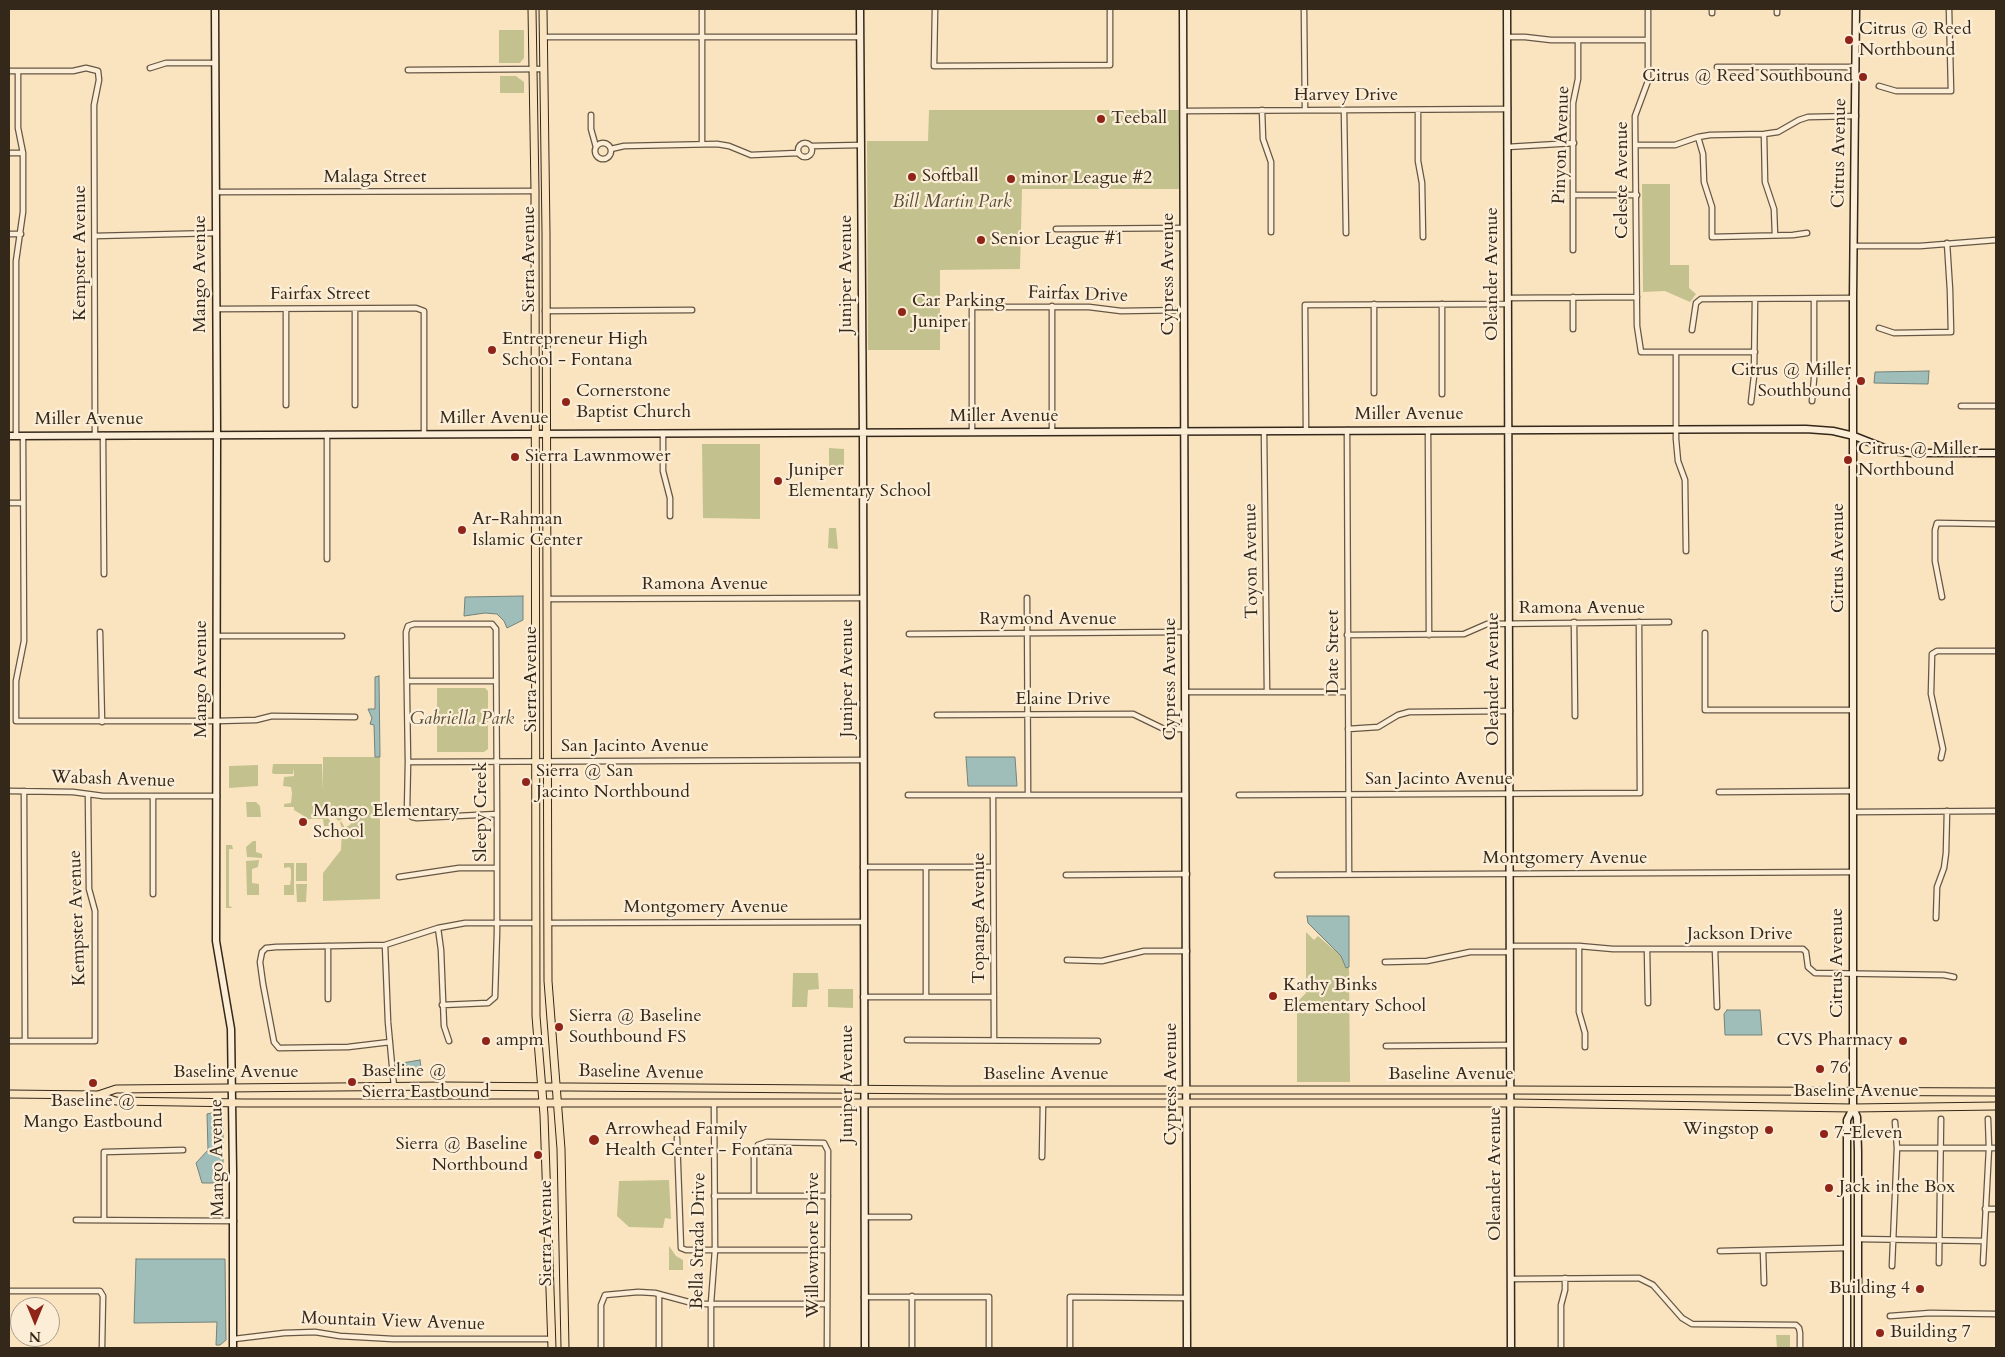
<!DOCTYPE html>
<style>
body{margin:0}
#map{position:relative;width:2005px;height:1357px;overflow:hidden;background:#fae4c0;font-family:Cardo,serif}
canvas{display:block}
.frame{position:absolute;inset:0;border:10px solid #34281a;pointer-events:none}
.north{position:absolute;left:10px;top:1297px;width:50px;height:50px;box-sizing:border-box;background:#fcedd6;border:1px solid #ac9e8b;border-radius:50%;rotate:180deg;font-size:14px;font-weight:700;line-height:20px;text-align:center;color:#34281a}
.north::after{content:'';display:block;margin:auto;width:18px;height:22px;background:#8f2418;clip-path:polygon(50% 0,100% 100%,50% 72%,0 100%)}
</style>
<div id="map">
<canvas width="2005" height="1357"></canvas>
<div class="frame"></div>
<div class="north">N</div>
</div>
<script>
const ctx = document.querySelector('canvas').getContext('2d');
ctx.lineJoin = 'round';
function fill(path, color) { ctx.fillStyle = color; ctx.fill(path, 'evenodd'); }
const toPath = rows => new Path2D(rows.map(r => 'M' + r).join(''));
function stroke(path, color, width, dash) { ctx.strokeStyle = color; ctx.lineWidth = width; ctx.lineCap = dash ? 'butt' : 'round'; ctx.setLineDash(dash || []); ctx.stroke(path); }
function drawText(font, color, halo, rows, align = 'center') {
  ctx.font = font + ' Cardo,serif'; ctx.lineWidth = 4.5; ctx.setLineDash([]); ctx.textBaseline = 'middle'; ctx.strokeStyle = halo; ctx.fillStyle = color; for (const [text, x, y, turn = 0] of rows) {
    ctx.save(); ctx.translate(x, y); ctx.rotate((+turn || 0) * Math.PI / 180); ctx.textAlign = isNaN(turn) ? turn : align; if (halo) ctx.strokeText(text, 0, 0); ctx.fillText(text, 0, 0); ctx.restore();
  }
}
fill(toPath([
 [499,30,524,30,524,58,520,63,499,63],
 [500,76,516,76,524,82,524,93,500,93],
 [929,110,1179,110,1179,189,1022,189,1020,269,940,270,940,350,868,350,867,141,928,141],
 [1642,184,1670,184,1670,265,1689,265,1689,288,1696,294,1690,302,1665,291,1643,292],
 [702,444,760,444,760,519,703,518],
 [829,448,844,449,844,466,829,466],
 [829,528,836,528,838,549,828,548],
 [437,688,485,688,488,691,488,749,484,752,437,752],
 [323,757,380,757,380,899,323,901,323,873,341,850,342,828,340,823,341,821,345,828,351,824,346,816,339,821,327,811,323,816,327,816,333,826,324,826,323,819,308,819,306,820,307,826,303,826,304,816,294,810,294,807,284,807,284,804,291,803,292,793,291,787,283,786,284,777,294,776,294,768,293,774,274,774,272,773,273,764,322,764,323,790],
 [258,765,258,786,229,788,229,766],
 [246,802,256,802,260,806,261,817,247,817],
 [253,841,256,841,256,852,262,854,262,858,247,857,246,847],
 [226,845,232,845,233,849,229,849,229,906,233,908,226,908],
 [259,860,258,867,252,869,252,883,259,884,259,895,247,895,246,861],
 [284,863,294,863,294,895,284,895,284,885,290,885,291,879,291,869,289,867,284,868],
 [296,863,307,863,307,881,296,881],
 [296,884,307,884,306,902,297,902],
 [1306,932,1314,940,1318,936,1341,956,1346,968,1349,967,1350,1082,1297,1082,1297,1002,1306,993],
 [793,973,818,973,819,989,808,990,807,1007,792,1007],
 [828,989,853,989,853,1008,828,1007],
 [669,1180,671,1219,665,1218,663,1228,629,1227,617,1216,619,1181],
 [669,1246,676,1256,683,1260,683,1270,669,1270],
 [1776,1335,1790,1335,1790,1348,1777,1348]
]), '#c3c28e');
const water = toPath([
 [1929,371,1928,384,1874,383,1875,372,1929,371],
 [523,596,523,620,507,628,504,621,497,614,485,613,464,616,465,597,523,596],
 [379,676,380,757,375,757,374,725,370,724,372,718,368,709,375,709,375,677,379,676],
 [966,757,1015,757,1017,786,968,786,966,757],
 [1307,916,1349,916,1349,967,1346,968,1341,956,1308,923,1307,916],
 [1727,1010,1760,1010,1762,1035,1725,1035,1724,1014,1727,1010],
 [420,1060,422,1074,404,1074,402,1072,402,1063,420,1060],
 [216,1112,223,1117,223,1183,202,1183,196,1163,208,1150,207,1114,216,1112],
 [136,1259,225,1259,226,1340,220,1345,216,1345,217,1322,134,1323,136,1259]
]);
fill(water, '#9fbeb9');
stroke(water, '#748279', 1);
const street = toPath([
 [935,9,934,66,1110,65,1110,9],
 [1304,9,1305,110],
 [1648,9,1648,81,1635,116,1637,326,1641,352,1755,352],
 [1712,9,1712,13],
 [1777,9,1777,13],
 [543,37,860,37],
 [1507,37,1525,37,1551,40,1648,40],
 [1717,67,1856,67],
 [150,68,166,63,215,63],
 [408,70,543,69],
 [9,71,73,71,86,68,98,71,99,80,94,105,95,435],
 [1879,86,1896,91,1951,91,1949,9],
 [1262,110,1263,139,1271,162,1271,232],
 [1344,110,1346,233],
 [1418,110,1418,161,1422,183,1423,237],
 [1184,111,1508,109],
 [591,115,591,129,596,147],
 [1764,134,1765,182,1774,209,1775,235],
 [1698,137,1703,154,1704,182,1712,207,1712,237,1793,235,1807,233],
 '798 150a7 7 0 1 1 14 0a7 7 0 1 1-14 0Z',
 '595 151a8 8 0 1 1 16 0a8 8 0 1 1-16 0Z',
 [702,144,702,9],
 [1636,145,1675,145,1698,137,1710,135,1764,134,1778,132,1799,120,1808,117,1856,116],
 [811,146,861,145],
 [1507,147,1574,143],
 [611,149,624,146,717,144,729,146,751,155,798,153],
 [9,153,23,153],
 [216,192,535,191],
 [1573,195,1637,195],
 [1056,229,1184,228],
 [9,234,21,234],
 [95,236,216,233],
 [1854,246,1920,246,1996,240],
 [1573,250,1573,103,1578,79,1578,40],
 [1573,297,1573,329],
 [1508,298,1637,297],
 [1374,304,1374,393],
 [216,309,416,308,424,311,424,434],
 [286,309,286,405],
 [355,309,355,405],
 [545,311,692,310],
 [1879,328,1894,333,1951,332,1950,290,1947,243],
 [1692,330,1696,303,1701,299,1853,298],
 [1676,353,1676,439,1678,461,1685,480,1686,551],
 [1442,394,1442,304],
 [1812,401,1814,379,1814,299],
 [1751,402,1754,376,1755,299],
 [1961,406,1996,406],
 [1306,430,1305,305,1508,304],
 [1347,430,1349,874],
 [1428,430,1429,635],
 [1264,431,1267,692],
 [972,432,972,307,1089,307,1121,311,1184,310],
 [1052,432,1052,306],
 [663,433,663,471,670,498,670,516],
 [327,434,327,559],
 [103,435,104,574],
 [16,436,16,261,23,212,23,153,18,128,18,71],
 [23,436,24,641,16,681,16,721,217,721,256,720,272,716,355,717],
 [9,503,23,503],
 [1942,597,1935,561,1935,530,1937,523,1996,524],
 [1027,598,1028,795],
 [547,599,863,598],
 [1574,622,1575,716],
 [100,632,102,722],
 [1705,633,1705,710,1853,710],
 [909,634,1186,632],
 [1347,635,1464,634,1487,624,1669,622],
 [217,636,342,636],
 [408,681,496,681],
 [1186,692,1348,692],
 [937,715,1133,714,1164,729,1186,729],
 [1348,729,1378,727,1398,715,1409,712,1510,711],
 [1941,758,1943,749,1931,694,1932,654,1937,651,1996,651],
 [408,762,863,760],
 [9,791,73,792,103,796,217,796],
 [24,791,25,1041],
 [1719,792,1853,791],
 [908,795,1186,795],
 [993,795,994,1040],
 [1239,795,1640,793,1639,622],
 [153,796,153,894],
 [1853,812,1996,811],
 [863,867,993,867],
 [926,867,926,996],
 [1066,875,1187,874],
 [1277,875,1853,872],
 [399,877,459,868,496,868],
 [1936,918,1937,887,1944,868,1946,853,1947,811],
 [548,923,863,922],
 [438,928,441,950,444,1026,449,1041],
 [385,945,388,1022,394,1087],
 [328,946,328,999],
 [1510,946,1579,946,1613,949,1803,949,1806,952,1808,967,1815,973,1944,975,1954,977],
 [1579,946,1579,1012,1585,1033,1585,1047],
 [1647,949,1648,1003],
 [1715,949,1717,1007],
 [1067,960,1102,961,1144,951,1187,951],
 [1385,962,1427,961,1470,952,1510,952],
 [863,997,994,997],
 [442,1005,488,1003,495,997,497,932,497,814,496,629,492,624,414,624,408,626,406,632,408,762,407,811,412,817,417,818,497,814],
 [907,1040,1098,1041],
 [9,1041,95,1041,95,911,89,889,88,794],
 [390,1042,348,1047,279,1048,274,1042,263,984,260,962,262,952,266,948,276,947,385,945,438,928,465,923,536,923],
 [1386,1046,1510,1045],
 [677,1138,681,1248,686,1250,827,1250],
 [1897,1148,1996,1148],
 [1042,1157,1043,1104],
 [714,1196,828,1196],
 [754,1196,754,1151,758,1145,767,1142,824,1143,828,1151,827,1348],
 [1985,1209,1996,1209],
 [864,1217,909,1217],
 [76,1220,234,1221],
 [104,1220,104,1152,183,1150],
 [1858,1239,1984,1241],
 [1763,1250,1764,1283],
 [1720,1251,1847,1248],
 [1939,1263,1941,1119],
 [1983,1263,1989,1148,1988,1119],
 [1892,1266,1897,1148,1895,1122],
 [1511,1279,1639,1278,1653,1285,1682,1318,1692,1324,1796,1325,1799,1328,1800,1333,1800,1348],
 [9,1291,100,1291,103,1296,102,1348],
 [864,1297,989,1297,989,1348],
 [1890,1316,1930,1313,1996,1314],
 [234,1339,284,1333,315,1332,340,1336,393,1339,552,1339],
 [601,1348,601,1305,605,1295,638,1292,655,1293,696,1304,827,1304],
 [659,1348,659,1294],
 [711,1348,711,1303,715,1250,714,1104],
 [912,1348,912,1296],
 [1070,1348,1070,1297,1187,1298],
 [1561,1348,1561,1305,1565,1290,1565,1278]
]);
const secondary = toPath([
 [215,9,217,435,216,941,231,1029,233,1172,233,1348],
 [860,9,863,442,865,1348],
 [1183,9,1187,1348],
 [1507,9,1511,1348],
 [9,436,1806,429,1833,431,1854,436,1892,451,1911,453,1996,453],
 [1853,1108,1857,1117,1858,1152,1858,1348],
 [1847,1348,1847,1120,1853,1108,1853,298,1856,9]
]);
const primary = toPath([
 [532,9,535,191,536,1016,544,1115,552,1348],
 [543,9,546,233,548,981,561,1149,565,1348],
 [9,1094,97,1095,116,1101,244,1103,1511,1103,1853,1108,1996,1106],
 [98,1095,116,1089,444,1086,948,1090,1510,1090,1996,1092]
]);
stroke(street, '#665744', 7);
stroke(secondary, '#34281a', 9);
stroke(primary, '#34281a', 9);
stroke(street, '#fcedd6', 4.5);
stroke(secondary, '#fcedd6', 6);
stroke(primary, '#fae4c0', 7);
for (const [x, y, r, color] of [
 [1849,40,5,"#8f2418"],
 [1863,77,5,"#8f2418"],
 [1101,119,5,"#8f2418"],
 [912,177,5,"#8f2418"],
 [1011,179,5,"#8f2418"],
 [981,240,5,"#8f2418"],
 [902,312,5,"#8f2418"],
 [492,350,5,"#8f2418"],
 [1861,381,5,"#8f2418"],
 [566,402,5,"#8f2418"],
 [515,457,5,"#8f2418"],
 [1848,460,5,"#8f2418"],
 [778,481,5,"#8f2418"],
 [462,530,5,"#8f2418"],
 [526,782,5,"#8f2418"],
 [303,822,5,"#8f2418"],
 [1273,996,5,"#8f2418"],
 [559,1027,5,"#8f2418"],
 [486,1041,5,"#8f2418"],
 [1903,1041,5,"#8f2418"],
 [1820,1069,5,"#8f2418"],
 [352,1082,5,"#8f2418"],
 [93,1083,5,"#8f2418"],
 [1769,1130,5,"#8f2418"],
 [1824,1134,5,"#8f2418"],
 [594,1140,6,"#8f2418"],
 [538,1155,5,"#8f2418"],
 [1829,1188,5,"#8f2418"],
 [1920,1289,5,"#8f2418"],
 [1880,1333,5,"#8f2418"]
]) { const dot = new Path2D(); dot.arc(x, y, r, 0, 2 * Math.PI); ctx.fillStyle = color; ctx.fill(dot); stroke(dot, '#fcedd6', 2); }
drawText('18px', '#34281a', '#fcedd6', [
 ["Citrus @ Reed",1859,30],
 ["Northbound",1859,51],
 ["Citrus @ Reed Southbound",1853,77,"right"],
 ["Teeball",1111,119],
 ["Softball",922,177],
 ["minor League #2",1021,179],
 ["Senior League #1",991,240],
 ["Car Parking",912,302],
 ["Juniper",912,323],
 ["Entrepreneur High",502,340],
 ["School - Fontana",502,361],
 ["Citrus @ Miller",1851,371,"right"],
 ["Southbound",1851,392,"right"],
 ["Cornerstone",576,392],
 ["Baptist Church",576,413],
 ["Citrus @ Miller",1858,450],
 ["Northbound",1858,471],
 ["Sierra Lawnmower",525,457],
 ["Juniper",788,471],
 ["Elementary School",788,492],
 ["Ar-Rahman",472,520],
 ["Islamic Center",472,541],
 ["Sierra @ San",536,772],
 ["Jacinto Northbound",536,793],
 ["Mango Elementary",313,812],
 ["School",313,833],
 ["Kathy Binks",1283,986],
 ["Elementary School",1283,1007],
 ["Sierra @ Baseline",569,1017],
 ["Southbound FS",569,1038],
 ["ampm",496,1041],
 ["CVS Pharmacy",1893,1041,"right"],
 ["76",1830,1069],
 ["Baseline @",362,1072],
 ["Sierra Eastbound",362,1093],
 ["Baseline @",93,1102,"center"],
 ["Mango Eastbound",93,1123,"center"],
 ["Arrowhead Family",605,1130],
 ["Health Center - Fontana",605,1151],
 ["Wingstop",1759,1130,"right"],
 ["7-Eleven",1834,1134],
 ["Sierra @ Baseline",528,1145,"right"],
 ["Northbound",528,1166,"right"],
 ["Jack in the Box",1839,1188],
 ["Building 4",1910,1289,"right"],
 ["Building 7",1890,1333]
], 'left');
drawText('18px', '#34281a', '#fcedd6', [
 ["Harvey Drive",1346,96],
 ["Pinyon Avenue",1562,145,-88],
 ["Citrus Avenue",1840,153,-89],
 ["Malaga Street",375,178],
 ["Celeste Avenue",1623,180,-90],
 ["Kempster Avenue",81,253,-90],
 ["Sierra Avenue",530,259,-90],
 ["Mango Avenue",201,274,-90],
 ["Juniper Avenue",847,274,-90],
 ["Cypress Avenue",1169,274,-90],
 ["Oleander Avenue",1493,274,-90],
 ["Fairfax Street",320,295],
 ["Fairfax Drive",1078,295,2],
 ["Miller Avenue",1409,415],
 ["Miller Avenue",1004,417],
 ["Miller Avenue",494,419],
 ["Miller Avenue",89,420],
 ["Citrus Avenue",1839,558,-90],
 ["Toyon Avenue",1252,561,-91],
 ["Ramona Avenue",705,585],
 ["Ramona Avenue",1582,609],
 ["Raymond Avenue",1048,620],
 ["Date Street",1334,652,-90],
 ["Juniper Avenue",848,678,-90],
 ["Mango Avenue",202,679,-90],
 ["Sierra Avenue",532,679,-90],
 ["Cypress Avenue",1171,679,-90],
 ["Oleander Avenue",1494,679,-90],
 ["Elaine Drive",1063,700],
 ["San Jacinto Avenue",635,747],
 ["Wabash Avenue",113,780,2],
 ["San Jacinto Avenue",1439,780],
 ["Sleepy Creek",482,812,-90],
 ["Montgomery Avenue",1565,859],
 ["Montgomery Avenue",706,908],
 ["Kempster Avenue",78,918,-92],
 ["Topanga Avenue",980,918,-90],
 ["Jackson Drive",1740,935],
 ["Citrus Avenue",1838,963,-90],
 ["Baseline Avenue",236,1073],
 ["Baseline Avenue",641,1073,1],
 ["Baseline Avenue",1046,1075],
 ["Baseline Avenue",1451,1075],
 ["Juniper Avenue",848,1084,-90],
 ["Cypress Avenue",1172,1084,-90],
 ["Baseline Avenue",1856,1092],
 ["Mango Avenue",218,1158,-91],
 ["Oleander Avenue",1496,1174,-90],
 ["Sierra Avenue",547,1233,-90],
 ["Bella Strada Drive",699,1241,-89],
 ["Willowmore Drive",814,1245,-90],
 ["Mountain View Avenue",393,1322,2]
]);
drawText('italic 18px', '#584e37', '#fcedd6', [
 ["Bill Martin Park",952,203],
 ["Gabriella Park",462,720]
]);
</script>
